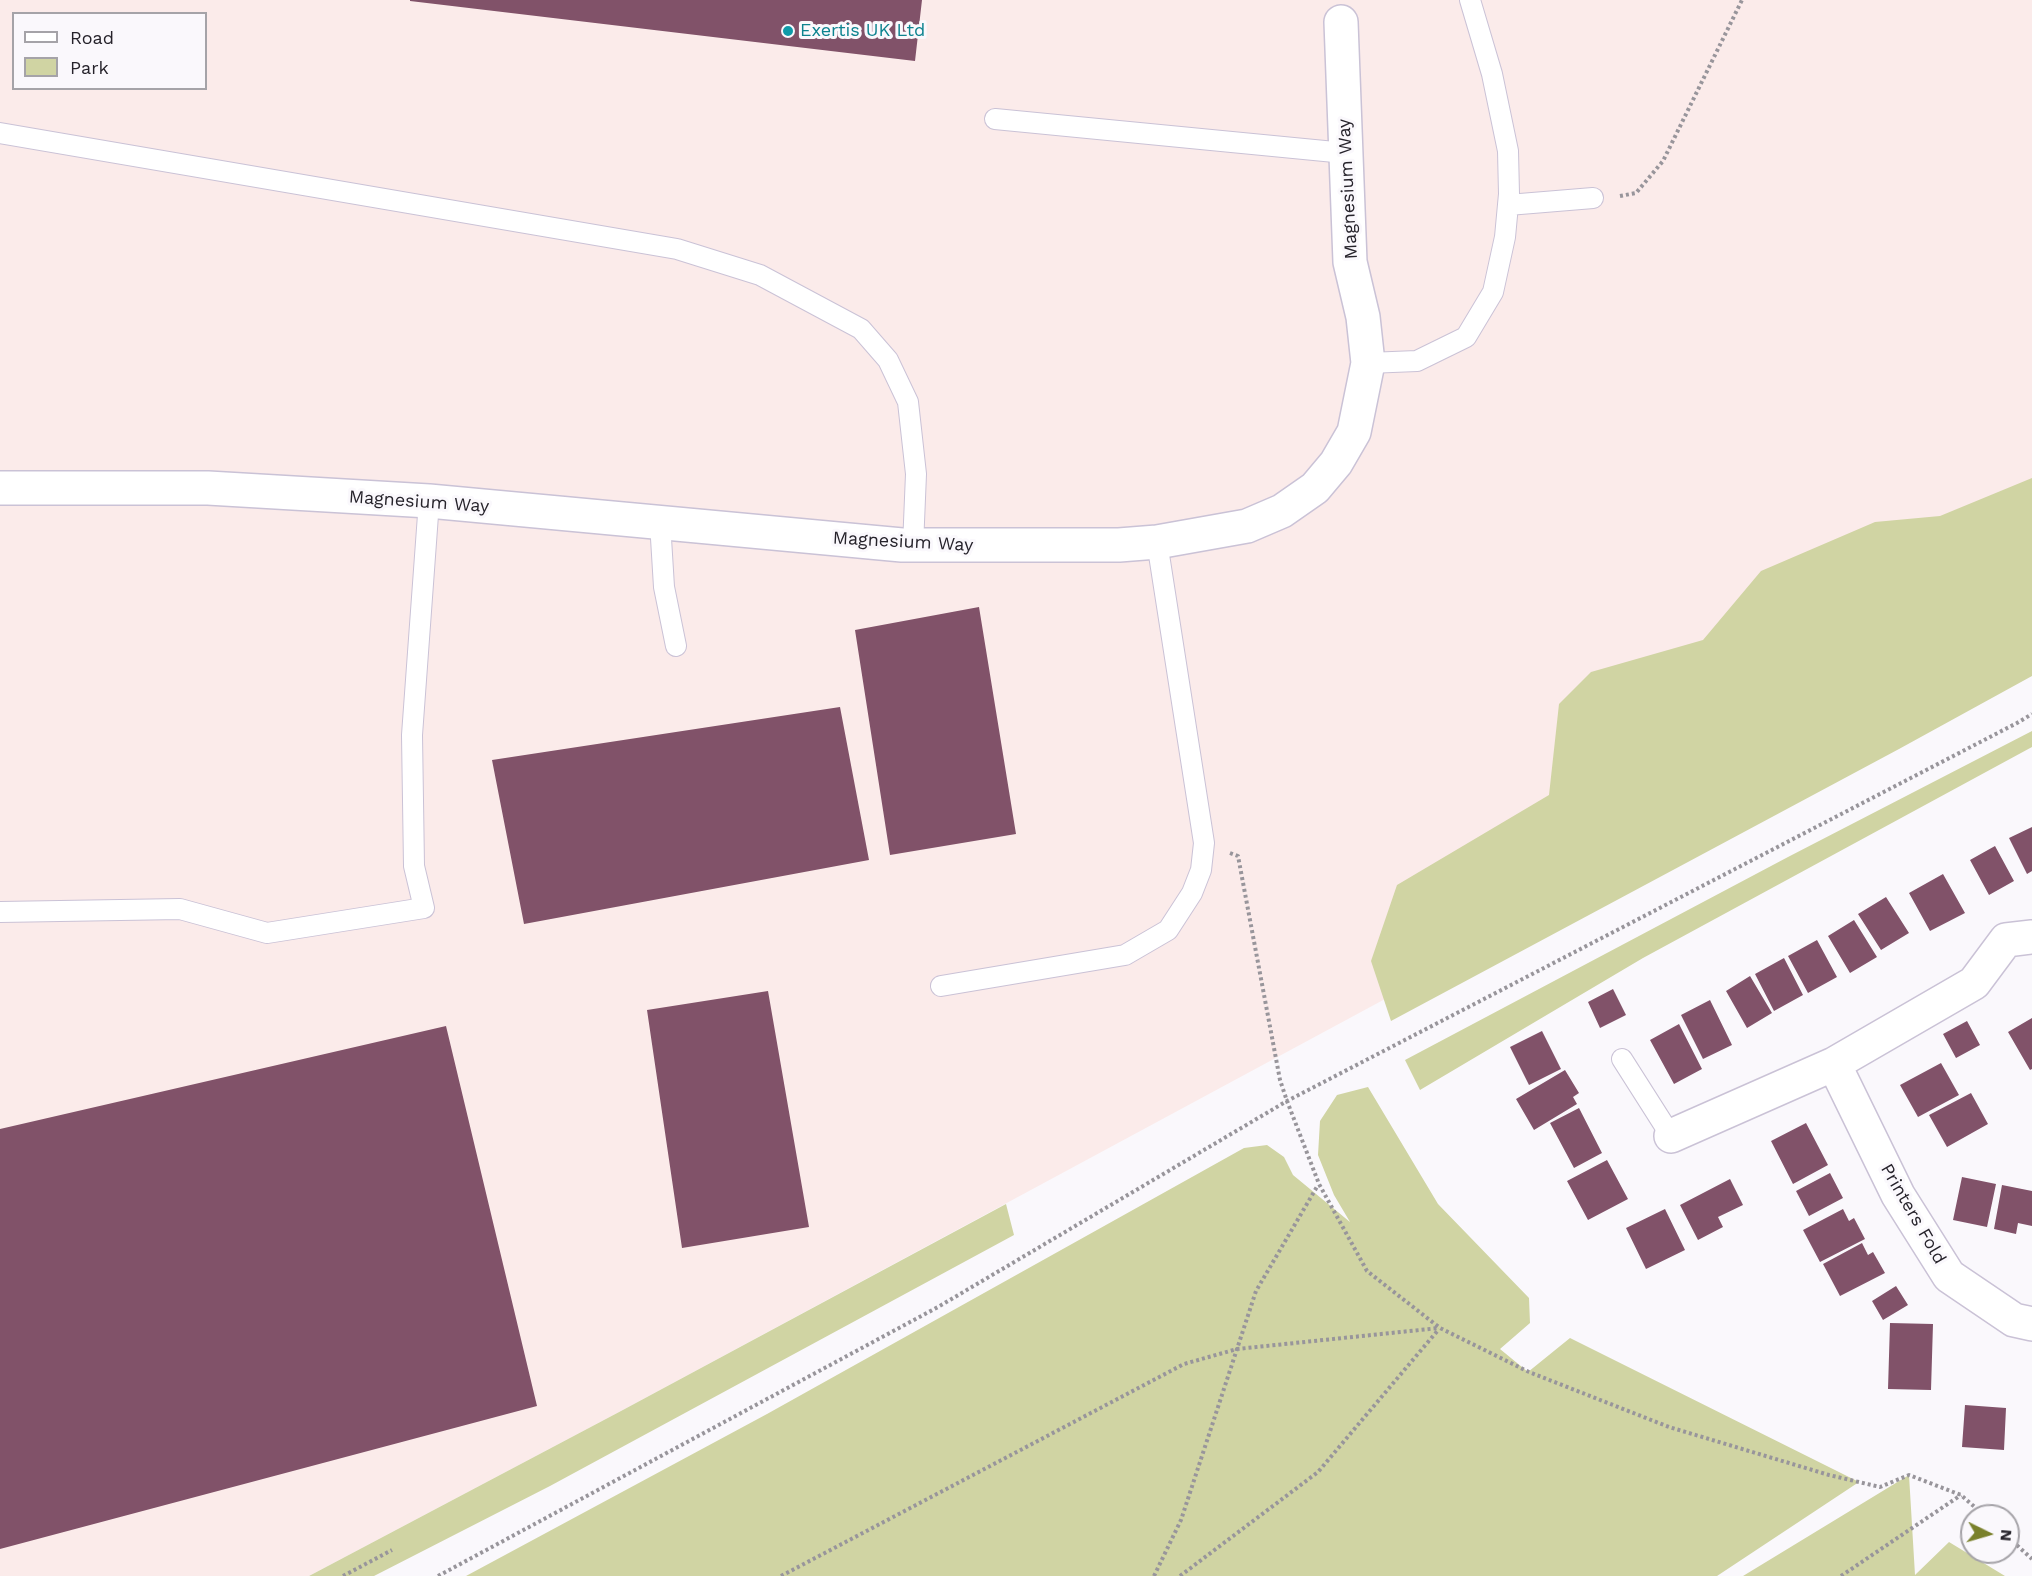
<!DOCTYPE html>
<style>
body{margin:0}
#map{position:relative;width:2032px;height:1576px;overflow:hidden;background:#faf8fc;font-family:"Work Sans",sans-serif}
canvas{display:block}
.legend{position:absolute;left:12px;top:12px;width:195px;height:78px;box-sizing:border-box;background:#faf8fc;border:2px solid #a5a3a8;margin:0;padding:8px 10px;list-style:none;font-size:18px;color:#26232b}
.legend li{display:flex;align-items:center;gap:12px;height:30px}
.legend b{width:30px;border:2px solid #a5a3a8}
.north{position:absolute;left:1960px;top:1504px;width:60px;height:60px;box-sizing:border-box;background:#faf8fc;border:2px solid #a5a3a8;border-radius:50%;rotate:95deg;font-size:16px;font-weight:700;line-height:24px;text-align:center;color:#26232b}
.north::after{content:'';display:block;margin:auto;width:21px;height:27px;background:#7a812c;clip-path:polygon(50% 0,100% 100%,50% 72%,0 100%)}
</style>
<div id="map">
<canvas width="2032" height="1576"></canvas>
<ul class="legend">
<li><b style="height:8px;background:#fff"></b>Road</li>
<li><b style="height:16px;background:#d0d4a3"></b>Park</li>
</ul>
<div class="north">N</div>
</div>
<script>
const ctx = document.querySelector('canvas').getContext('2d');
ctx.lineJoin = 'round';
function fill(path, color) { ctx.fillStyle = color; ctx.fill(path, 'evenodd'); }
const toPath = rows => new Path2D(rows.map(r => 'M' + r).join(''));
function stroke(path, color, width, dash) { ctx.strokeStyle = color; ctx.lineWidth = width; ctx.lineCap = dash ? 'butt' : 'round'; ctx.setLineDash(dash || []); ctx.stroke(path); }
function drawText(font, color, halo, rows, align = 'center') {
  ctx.font = font + ' "Work Sans",sans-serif'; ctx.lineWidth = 6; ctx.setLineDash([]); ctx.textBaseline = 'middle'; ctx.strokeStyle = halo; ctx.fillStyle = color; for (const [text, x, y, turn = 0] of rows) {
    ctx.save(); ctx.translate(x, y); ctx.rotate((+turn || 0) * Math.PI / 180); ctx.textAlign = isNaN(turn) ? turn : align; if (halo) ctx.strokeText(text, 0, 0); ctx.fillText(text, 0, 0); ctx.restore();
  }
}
fill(toPath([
 [0,0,2032,0,2032,637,1539,916,621,1411,309,1576,0,1576],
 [14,14,206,14,206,88,14,88]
]), '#fbebea');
fill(toPath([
 [2032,478,2032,676,1899,749,1391,1021,1371,961,1397,885,1549,795,1559,704,1591,672,1703,640,1761,571,1875,522,1940,516],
 [2032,731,2032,747,1643,958,1420,1090,1405,1060,1788,857],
 [1368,1087,1438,1204,1529,1298,1530,1323,1500,1349,1528,1372,1570,1338,1859,1482,1717,1576,466,1576,767,1414,1244,1148,1267,1145,1284,1157,1293,1175,1350,1222,1334,1195,1318,1155,1320,1121,1337,1095],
 [1006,1204,1014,1235,550,1486,374,1576,309,1576,621,1411],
 [1909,1475,1915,1575,1949,1542,2005,1576,1743,1576]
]), '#d0d4a3');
fill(toPath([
 [410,0,922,0,915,61,410,1],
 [979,607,1016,834,890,855,855,630],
 [840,707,869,860,524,924,492,760],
 [2032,827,2032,871,2027,874,2009,838],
 [1995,846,2014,881,1989,895,1970,860],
 [1943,874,1965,913,1930,931,1909,893],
 [1886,897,1909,933,1881,950,1858,914],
 [1854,920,1877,957,1850,973,1828,936],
 [1817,940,1837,977,1808,993,1788,956],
 [1784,958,1803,995,1774,1011,1755,974],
 [1750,976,1772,1013,1747,1028,1726,991],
 [1613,989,1626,1015,1600,1028,1588,1002],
 [768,991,809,1227,682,1248,647,1010],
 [1710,1000,1732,1045,1703,1059,1681,1015],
 [2032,1018,2032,1069,2030,1070,2008,1032],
 [1967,1021,1980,1045,1956,1058,1943,1034],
 [1679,1024,1702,1069,1674,1084,1650,1040],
 [446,1026,537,1406,0,1549,0,1129],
 [1542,1031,1561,1069,1529,1085,1510,1047],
 [1941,1063,1959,1095,1918,1117,1900,1085],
 [1565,1070,1579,1093,1573,1097,1577,1104,1534,1130,1516,1099],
 [1971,1093,1988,1124,1947,1147,1929,1115],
 [1579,1108,1602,1153,1574,1168,1550,1123],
 [1806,1123,1828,1165,1793,1184,1771,1141],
 [1607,1160,1628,1199,1588,1220,1567,1181],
 [1830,1173,1843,1198,1809,1216,1796,1191],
 [1962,1177,1996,1184,1987,1227,1953,1220],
 [1730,1179,1743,1205,1718,1217,1723,1227,1698,1240,1680,1205],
 [2002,1185,2032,1191,2032,1226,2018,1223,2016,1234,1994,1229],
 [1665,1209,1685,1250,1646,1269,1626,1228],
 [1843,1209,1849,1221,1854,1218,1865,1239,1820,1262,1803,1230],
 [1862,1243,1868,1255,1873,1252,1885,1273,1840,1296,1823,1264],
 [1896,1286,1908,1305,1883,1320,1872,1301],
 [1890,1323,1933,1324,1931,1390,1888,1389],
 [1965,1405,2006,1408,2004,1450,1962,1447]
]), '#815269');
const lane = toPath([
 [995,119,1345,153],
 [0,133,677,249,760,275,861,329,888,360,908,402,916,474,913,546],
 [1508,205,1593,198],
 [1368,363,1417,361,1466,337,1493,292,1505,237,1509,194,1508,151,1492,74,1470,0],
 [660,522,664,587,676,646],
 [0,912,180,909,267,933,424,908,414,866,412,735,429,501],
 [941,986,1125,955,1168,930,1192,893,1201,870,1204,843,1157,542],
 [1622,1059,1671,1136]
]);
const street = toPath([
 [0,488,208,488,429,501,902,545,1119,545,1157,542,1247,526,1282,511,1315,488,1336,463,1354,432,1368,363,1363,317,1350,262,1341,22],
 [1834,1064,1898,1195,1949,1276,2014,1320,2032,1324],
 [1671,1136,1834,1064,1974,983,2006,940,2032,937]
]);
stroke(lane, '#cac2d6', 22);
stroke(street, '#cac2d6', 36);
stroke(toPath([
 [1620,196,1636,193,1663,161,1742,0],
 [1230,853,1238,856,1280,1080,1287,1101,1319,1184,1367,1271,1440,1328,1529,1372,1669,1427,1829,1475,1880,1487,1909,1475,1961,1495,1985,1516],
 [2008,1537,2032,1559],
 [343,1576,392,1550],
 [438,1576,938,1307,1287,1101,2017,723,2032,714],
 [781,1576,1184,1364,1237,1349,1439,1328],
 [1154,1576,1181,1520,1256,1291,1318,1185],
 [1180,1576,1318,1472,1439,1329],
 [1841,1576,1961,1495]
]), '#98959b', 4, [3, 3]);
stroke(lane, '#fff', 20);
stroke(street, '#fff', 33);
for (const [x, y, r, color] of [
 [788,31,6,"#0f9aa8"]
]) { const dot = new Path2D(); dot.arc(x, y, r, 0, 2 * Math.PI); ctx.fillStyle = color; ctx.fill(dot); stroke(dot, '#faf8fc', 2); }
drawText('18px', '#0d838f', '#faf8fc', [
 ["Exertis UK Ltd",800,31]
], 'left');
drawText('18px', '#26232b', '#faf8fc', [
 ["Magnesium Way",1348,189,-93],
 ["Magnesium Way",419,502,4],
 ["Magnesium Way",903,542,3],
 ["Printers Fold",1913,1214,60]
]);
</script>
